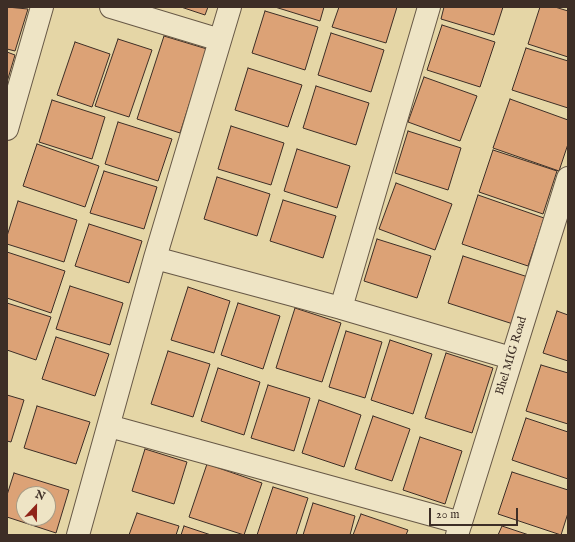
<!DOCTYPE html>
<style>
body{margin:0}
#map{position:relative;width:575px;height:542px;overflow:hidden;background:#e5d6a6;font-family:"IM FELL English",serif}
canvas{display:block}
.frame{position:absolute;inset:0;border:8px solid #3d2e26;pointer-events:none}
.north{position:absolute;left:16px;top:486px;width:40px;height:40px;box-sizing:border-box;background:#eee4c5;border:1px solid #a79b85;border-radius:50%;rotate:22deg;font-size:11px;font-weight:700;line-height:16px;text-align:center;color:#3d2e26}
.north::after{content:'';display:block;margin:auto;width:14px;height:18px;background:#8f2418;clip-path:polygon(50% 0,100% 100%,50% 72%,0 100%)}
.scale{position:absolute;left:429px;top:508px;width:89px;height:18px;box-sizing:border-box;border:2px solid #3d2e26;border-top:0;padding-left:5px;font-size:12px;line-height:14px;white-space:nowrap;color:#3d2e26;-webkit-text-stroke:3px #eee4c5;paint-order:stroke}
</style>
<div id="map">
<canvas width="575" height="542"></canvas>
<div class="frame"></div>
<div class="north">N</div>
<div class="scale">20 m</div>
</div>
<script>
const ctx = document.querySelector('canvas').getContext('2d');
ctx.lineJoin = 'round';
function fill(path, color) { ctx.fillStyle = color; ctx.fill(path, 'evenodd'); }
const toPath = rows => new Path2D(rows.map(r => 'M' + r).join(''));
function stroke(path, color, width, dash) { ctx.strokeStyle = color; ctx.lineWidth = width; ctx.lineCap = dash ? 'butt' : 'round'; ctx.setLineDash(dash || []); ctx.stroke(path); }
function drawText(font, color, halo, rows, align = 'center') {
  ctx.font = font + ' "IM FELL English",serif'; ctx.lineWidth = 3.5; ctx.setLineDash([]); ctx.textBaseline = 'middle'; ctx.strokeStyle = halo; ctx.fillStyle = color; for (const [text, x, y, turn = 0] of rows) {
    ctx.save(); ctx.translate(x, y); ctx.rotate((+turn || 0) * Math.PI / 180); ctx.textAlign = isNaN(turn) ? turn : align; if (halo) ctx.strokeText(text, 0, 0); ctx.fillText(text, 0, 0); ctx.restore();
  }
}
const building = toPath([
 [7,7,28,9,15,51,7,49,7,7],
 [181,7,208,7,205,15,181,7],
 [275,7,324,7,320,21,275,7],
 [339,7,397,7,386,43,332,27,339,7],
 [444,7,503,7,494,35,441,19,444,7],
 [540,7,555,7,568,11,568,57,528,44,540,7],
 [265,11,318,27,305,70,252,53,265,11],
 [442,25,495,42,480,87,427,70,442,25],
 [331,33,384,50,371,92,318,75,331,33],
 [164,36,207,49,180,133,137,119,164,36],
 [118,39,152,50,129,117,95,106,118,39],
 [75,42,110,54,92,107,57,95,75,42],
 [526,48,568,61,568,108,512,90,526,48],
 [7,52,15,55,7,82,7,52],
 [248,68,302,85,288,127,235,110,248,68],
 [424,77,477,96,460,141,408,122,424,77],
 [316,86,369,103,356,145,303,128,316,86],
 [510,99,568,120,568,144,559,171,493,148,510,99],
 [52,100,105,117,92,159,39,142,52,100],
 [118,122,172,139,158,181,105,164,118,122],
 [231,126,284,143,271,185,218,169,231,126],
 [408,131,461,148,448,190,395,173,408,131],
 [37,144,99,166,85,207,23,186,37,144],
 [297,149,350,166,337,208,284,191,297,149],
 [493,150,557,171,543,214,479,192,493,150],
 [104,171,157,187,144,229,90,213,104,171],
 [217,177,270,194,257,236,204,219,217,177],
 [396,183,452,204,435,250,379,229,396,183],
 [478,195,544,218,528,266,462,244,478,195],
 [283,200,336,216,323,258,270,241,283,200],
 [18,201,77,220,64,262,7,244,7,236,18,201],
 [89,224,142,241,129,283,75,266,89,224],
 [377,239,431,256,417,298,364,281,377,239],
 [7,252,65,271,51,313,7,298,7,252],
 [463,256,528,277,513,324,448,303,463,256],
 [70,286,123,303,110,345,56,329,70,286],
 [188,287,230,301,214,353,171,340,188,287],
 [7,303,51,317,36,360,7,350,7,303],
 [238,303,280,316,263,369,221,355,238,303],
 [295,308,341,323,322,382,276,368,295,308],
 [557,311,568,315,568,361,543,353,557,311],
 [346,331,382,342,365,398,329,387,346,331],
 [56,337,109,354,95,396,42,379,56,337],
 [390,340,432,354,413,414,371,400,390,340],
 [168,351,210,364,193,417,151,404,168,351],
 [446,353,493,368,472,433,425,418,446,353],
 [541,365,568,373,568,424,526,411,541,365],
 [218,368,260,382,244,435,201,421,218,368],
 [268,385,310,398,294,451,251,438,268,385],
 [7,395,24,400,11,442,7,441,7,395],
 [319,400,361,415,344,467,302,453,319,400],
 [37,406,90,422,76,464,24,448,37,406],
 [373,416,410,429,392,481,355,469,373,416],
 [526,418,568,432,568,479,512,460,526,418],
 [420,437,462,451,445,504,403,490,420,437],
 [145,449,187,462,174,504,132,491,145,449],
 [207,464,262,483,244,535,189,517,207,464],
 [512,472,568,490,568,513,561,535,498,514,512,472],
 [14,473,69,490,56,533,7,517,7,495,14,473],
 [24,494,48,494,48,518,24,518,24,494],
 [273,487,308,498,296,535,257,535,273,487],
 [313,503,355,516,350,535,303,535,313,503],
 [137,513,179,526,176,535,129,535,137,513],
 [361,514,408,530,406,535,353,535,361,514],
 [184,526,211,535,181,535,184,526],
 [502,526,529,535,498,535,502,526]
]);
fill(building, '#dca276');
stroke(building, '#3d2e26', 1);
const minor = toPath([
 [111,7,220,40],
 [7,129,42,7],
 [155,258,341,308,511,358],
 [341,308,429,7],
 [109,426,461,523],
 [78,535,155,258,230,7],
 [457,535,568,178]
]);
stroke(minor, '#675846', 24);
stroke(minor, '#eee4c5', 22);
drawText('12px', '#3d2e26', '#eee4c5', [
 ["Bhel MIG Road",512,356,-73]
]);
</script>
